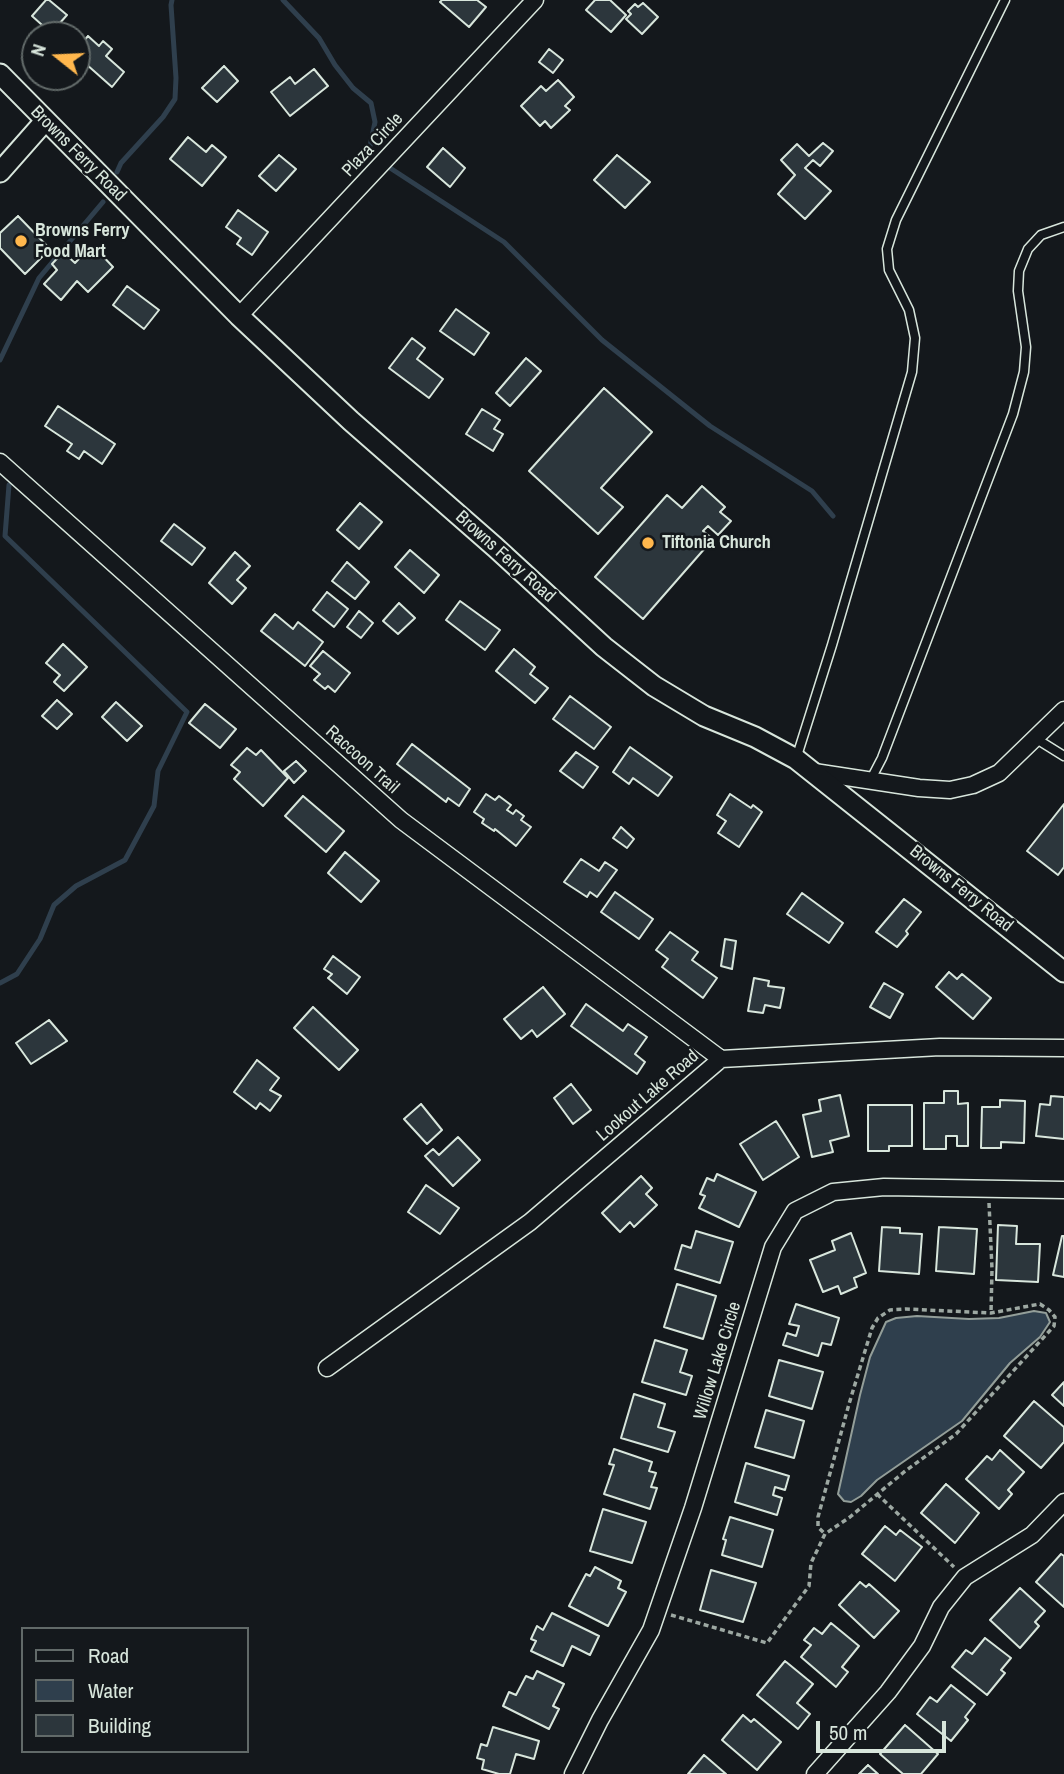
<!DOCTYPE html>
<style>
body{margin:0}
#map{position:relative;width:1064px;height:1774px;overflow:hidden;background:#14181c;font-family:"Archivo Narrow",sans-serif}
canvas{display:block}
.legend{position:absolute;left:21px;top:1627px;width:228px;height:126px;box-sizing:border-box;background:#14181c;border:2px solid #626a69;margin:0;padding:9px 12px;list-style:none;font-size:21px;color:#d8e6dc}
.legend li{display:flex;align-items:center;gap:14px;height:35px}
.legend b{width:35px;border:2px solid #626a69}
.north{position:absolute;left:21px;top:21px;width:70px;height:70px;box-sizing:border-box;background:#14181c;border:2px solid #626a69;border-radius:50%;rotate:288deg;font-size:19px;font-weight:700;line-height:28px;text-align:center;color:#d8e6dc}
.north::after{content:'';display:block;margin:auto;width:24px;height:32px;background:#ffb74d;clip-path:polygon(50% 0,100% 100%,50% 72%,0 100%)}
.scale{position:absolute;left:816px;top:1721px;width:130px;height:32px;box-sizing:border-box;border:4px solid #d8e6dc;border-top:0;padding-left:9px;font-size:21px;line-height:24px;white-space:nowrap;color:#d8e6dc;-webkit-text-stroke:5px #14181c;paint-order:stroke}
</style>
<div id="map">
<canvas width="1064" height="1774"></canvas>
<ul class="legend">
<li><b style="height:9px;background:#14181c"></b>Road</li>
<li><b style="height:19px;background:#2f3f4d"></b>Water</li>
<li><b style="height:19px;background:#2c363c"></b>Building</li>
</ul>
<div class="north">N</div>
<div class="scale">50 m</div>
</div>
<script>
const ctx = document.querySelector('canvas').getContext('2d');
ctx.lineJoin = 'round';
function fill(path, color) { ctx.fillStyle = color; ctx.fill(path, 'evenodd'); }
const toPath = rows => new Path2D(rows.map(r => 'M' + r).join(''));
function stroke(path, color, width, dash) { ctx.strokeStyle = color; ctx.lineWidth = width; ctx.lineCap = dash ? 'butt' : 'round'; ctx.setLineDash(dash || []); ctx.stroke(path); }
function drawText(font, color, halo, rows, align = 'center') {
  ctx.font = font + ' "Archivo Narrow",sans-serif'; ctx.lineWidth = 5; ctx.setLineDash([]); ctx.textBaseline = 'middle'; ctx.strokeStyle = halo; ctx.fillStyle = color; for (const [text, x, y, turn = 0] of rows) {
    ctx.save(); ctx.translate(x, y); ctx.rotate((+turn || 0) * Math.PI / 180); ctx.textAlign = isNaN(turn) ? turn : align; if (halo) ctx.strokeText(text, 0, 0); ctx.fillText(text, 0, 0); ctx.restore();
  }
}
const water = toPath([
 [1034,1311,1046,1313,1050,1322,1040,1337,1010,1363,962,1421,877,1480,861,1496,851,1502,844,1501,838,1494,860,1395,870,1357,886,1322,896,1318,917,1316,969,1319,999,1318,1034,1311]
]);
fill(water, '#2f3f4d');
stroke(water, '#939e99', 2);
stroke(toPath([
 [283,0,319,38,335,65,353,88,371,103,375,122,369,151],
 [387,166,504,242,602,340,710,426,812,491,833,516],
 [117,172,121,163,163,117,175,99,176,78,171,5,172,0],
 [0,360,39,278,103,202],
 [0,983,17,974,40,939,54,905,76,886,125,860,154,806,158,771,187,712,5,536,9,485]
]), '#2f3f4d', 5);
const building = toPath([
 [46,0,49,0,67,15,51,33,32,16,46,0],
 [442,0,477,0,486,7,469,27,440,2,442,0],
 [595,0,610,0,626,15,611,32,586,10,595,0],
 [643,3,658,17,642,34,626,19,631,14,628,11,635,4,638,7,643,3],
 [88,36,99,46,103,41,112,49,106,56,124,72,112,87,77,56,77,49,88,36],
 [549,49,563,60,553,73,539,62,549,49],
 [224,66,238,81,217,102,202,88,224,66],
 [314,69,328,86,290,116,271,92,290,77,295,84,314,69],
 [558,80,574,97,565,106,570,110,551,128,545,121,540,126,521,106,541,86,546,91,558,80],
 [188,137,206,152,212,145,226,157,202,186,170,159,188,137],
 [823,143,833,151,820,166,813,160,805,168,831,191,805,219,778,194,795,175,781,160,797,144,809,156,823,143],
 [443,148,465,168,450,187,427,167,443,148],
 [279,155,296,169,276,191,259,176,279,155],
 [617,155,650,182,625,208,594,180,617,155],
 [238,210,268,232,252,255,237,244,241,238,226,227,238,210],
 [18,216,50,249,25,274,0,248,0,233,18,216],
 [89,248,96,256,99,252,113,267,88,292,77,281,61,300,44,284,57,270,52,264,63,252,75,263,89,248],
 [127,286,159,310,144,329,113,305,127,286],
 [456,309,489,333,474,355,440,331,456,309],
 [412,338,425,348,417,359,443,379,429,398,389,368,412,338],
 [526,358,541,371,510,406,496,393,526,358],
 [604,388,652,432,601,488,623,507,598,534,529,471,604,388],
 [58,406,115,444,102,464,84,451,79,459,67,451,72,444,45,426,58,406],
 [482,409,500,420,494,429,503,434,493,451,466,434,482,409],
 [702,486,725,507,720,512,731,521,718,535,708,526,703,531,713,539,643,619,595,577,667,495,682,508,702,486],
 [360,503,382,522,359,549,337,530,360,503],
 [174,524,205,548,192,565,161,541,174,524],
 [410,550,439,575,424,593,395,567,410,550],
 [235,552,250,566,237,580,246,588,232,604,209,583,235,552],
 [347,562,369,582,355,599,332,581,347,562],
 [327,592,348,609,334,627,313,610,327,592],
 [460,601,500,630,485,650,446,620,460,601],
 [399,603,415,618,398,634,383,621,399,603],
 [359,611,373,623,361,638,347,627,359,611],
 [275,614,293,629,298,622,323,642,305,666,261,631,275,614],
 [63,644,87,667,64,691,54,682,60,675,46,663,63,644],
 [514,649,535,667,530,674,548,688,535,703,496,671,514,649],
 [323,651,350,673,335,692,328,686,325,689,314,680,320,674,310,666,323,651],
 [570,696,611,727,594,749,553,719,570,696],
 [57,700,72,714,57,729,42,716,57,700],
 [116,702,142,726,127,741,102,717,116,702],
 [205,704,236,729,220,748,189,723,205,704],
 [412,744,470,789,459,806,448,798,446,802,397,764,412,744],
 [630,747,672,777,658,796,633,778,629,784,613,772,630,747],
 [247,748,256,755,261,750,288,778,263,806,234,779,240,772,231,765,247,748],
 [576,752,598,767,583,788,560,771,576,752],
 [296,761,306,771,294,783,284,771,296,761],
 [486,794,495,800,499,796,511,805,507,810,513,814,516,810,524,816,521,820,531,827,516,846,495,829,494,831,482,823,484,819,474,812,486,794],
 [730,794,751,808,753,805,762,812,739,847,718,833,726,821,717,815,730,794],
 [303,796,344,831,326,852,285,816,303,796],
 [1064,804,1064,867,1058,875,1027,851,1064,804],
 [621,827,634,839,627,848,613,838,621,827],
 [345,852,379,881,361,902,328,873,345,852],
 [581,859,599,871,605,862,617,870,597,897,590,892,587,897,564,882,581,859],
 [615,892,653,919,639,939,601,912,615,892],
 [802,893,843,923,829,943,787,914,802,893],
 [904,899,921,912,906,931,908,934,897,947,876,932,904,899],
 [670,932,698,952,692,960,717,978,703,998,662,967,668,959,656,950,670,932],
 [725,939,736,941,732,969,721,966,725,939],
 [333,956,360,977,347,994,328,978,332,974,324,969,333,956],
 [949,972,957,979,962,974,991,998,973,1019,936,987,949,972],
 [754,978,769,981,768,986,784,988,780,1008,765,1005,763,1013,748,1011,754,978],
 [884,983,903,994,890,1018,870,1007,884,983],
 [543,987,565,1014,537,1037,532,1030,521,1039,504,1019,543,987],
 [586,1004,623,1031,628,1024,647,1037,635,1054,645,1062,637,1074,571,1026,586,1004],
 [313,1007,358,1050,339,1070,294,1028,313,1007],
 [49,1020,67,1041,31,1064,16,1043,49,1020],
 [257,1060,279,1078,270,1090,281,1096,270,1111,260,1103,256,1109,234,1092,257,1060],
 [571,1084,591,1110,573,1124,554,1098,571,1084],
 [944,1091,958,1091,958,1104,968,1103,968,1146,957,1146,957,1136,946,1136,946,1149,924,1149,924,1103,944,1103,944,1091],
 [840,1095,849,1136,830,1141,833,1152,812,1157,803,1115,821,1111,819,1100,840,1095],
 [1051,1096,1064,1097,1064,1139,1036,1136,1040,1104,1050,1105,1051,1096],
 [1000,1100,1025,1101,1024,1143,1001,1142,1001,1148,981,1148,982,1107,1000,1107,1000,1100],
 [421,1104,442,1130,427,1144,404,1119,421,1104],
 [868,1105,912,1105,912,1146,889,1146,889,1151,868,1151,868,1105],
 [776,1121,799,1157,763,1180,740,1144,776,1121],
 [458,1137,480,1160,453,1186,425,1156,433,1149,439,1155,458,1137],
 [717,1174,756,1192,739,1227,699,1208,705,1196,700,1194,707,1178,714,1181,717,1174],
 [641,1176,652,1188,646,1194,657,1205,634,1227,630,1222,620,1232,602,1213,641,1176],
 [426,1185,459,1208,440,1234,408,1212,426,1185],
 [998,1225,1017,1226,1016,1244,1040,1244,1038,1282,996,1280,998,1225],
 [882,1227,900,1228,900,1233,922,1234,919,1274,879,1271,882,1227],
 [939,1227,977,1229,974,1274,936,1271,939,1227],
 [696,1231,733,1242,720,1283,675,1269,682,1245,691,1248,696,1231],
 [851,1233,866,1273,854,1278,857,1287,841,1294,838,1286,823,1292,810,1260,835,1250,832,1241,851,1233],
 [1062,1236,1064,1236,1064,1277,1053,1275,1062,1236],
 [677,1284,716,1296,703,1339,664,1327,677,1284],
 [796,1304,839,1318,831,1345,822,1343,818,1356,783,1345,787,1333,796,1336,799,1326,789,1324,796,1304],
 [655,1340,687,1350,680,1372,692,1376,686,1395,642,1382,655,1340],
 [779,1360,823,1372,812,1409,769,1396,779,1360],
 [1064,1382,1064,1406,1052,1395,1064,1382],
 [634,1394,665,1404,658,1427,675,1432,668,1452,621,1438,634,1394],
 [1034,1401,1064,1427,1064,1442,1041,1468,1004,1436,1034,1401],
 [766,1410,804,1421,794,1458,755,1447,766,1410],
 [614,1449,652,1462,649,1471,656,1473,651,1487,657,1488,650,1509,604,1494,614,1465,609,1464,614,1449],
 [1000,1450,1024,1472,1008,1490,1012,1494,999,1509,966,1479,987,1456,992,1460,1000,1450],
 [746,1463,789,1476,785,1490,775,1487,773,1495,782,1498,777,1515,735,1502,746,1463],
 [946,1484,979,1513,955,1543,921,1513,946,1484],
 [603,1509,646,1522,632,1563,590,1551,603,1509],
 [730,1517,773,1530,762,1567,722,1555,726,1540,723,1539,730,1517],
 [885,1526,896,1535,900,1530,922,1547,895,1581,862,1554,885,1526],
 [1061,1554,1064,1556,1064,1607,1036,1582,1061,1554],
 [595,1567,621,1581,618,1588,626,1592,608,1626,569,1606,586,1574,590,1576,595,1567],
 [711,1570,756,1583,743,1622,700,1610,711,1570],
 [860,1582,866,1587,869,1584,899,1611,874,1638,839,1605,860,1582],
 [1020,1588,1045,1611,1035,1622,1039,1626,1020,1648,990,1620,1020,1588],
 [552,1613,599,1636,590,1655,572,1646,563,1666,531,1651,536,1641,531,1639,537,1626,543,1630,552,1613],
 [831,1623,859,1646,842,1667,848,1672,836,1687,801,1657,811,1645,804,1640,814,1628,822,1634,831,1623],
 [985,1638,1011,1658,1001,1670,1005,1673,987,1695,952,1667,966,1650,972,1654,985,1638],
 [785,1661,813,1684,797,1703,810,1714,798,1729,757,1695,785,1661],
 [537,1671,564,1684,553,1706,559,1709,549,1729,503,1706,509,1692,516,1695,526,1676,533,1679,537,1671],
 [951,1685,975,1704,965,1717,968,1720,951,1741,917,1714,930,1697,937,1702,951,1685],
 [743,1715,751,1722,754,1719,781,1742,757,1770,722,1740,743,1715],
 [905,1725,938,1754,921,1774,903,1774,880,1754,905,1725],
 [493,1727,539,1741,534,1759,516,1754,510,1774,499,1774,482,1769,484,1760,477,1758,481,1744,487,1746,493,1727],
 [704,1755,726,1774,688,1774,704,1755],
 [868,1765,878,1774,859,1774,868,1765]
]);
fill(building, '#2c363c');
stroke(building, '#d8e6dc', 2);
const service = toPath([
 [1035,738,1064,756],
 [796,759,832,645,912,372,915,338,909,310,889,270,887,249,896,220,1005,0],
 [870,781,882,758,1013,414,1024,372,1026,347,1018,291,1019,271,1028,249,1041,235,1064,227]
]);
const minor = toPath([
 [239,316,535,0],
 [0,462,401,820,721,1059],
 [814,772,919,788,950,790,973,785,999,773,1064,710],
 [327,1368,530,1222,721,1059,940,1047,1064,1048],
 [573,1774,600,1720,651,1630,693,1508,773,1247,795,1211,833,1192,884,1187,1064,1190],
 [815,1774,888,1692,922,1646,941,1607,965,1577,1032,1535,1064,1502]
]);
const tertiary = toPath([
 [0,74,239,316,351,421,495,547,604,647,654,686,704,716,755,737,796,759,1064,972],
 [0,172,45,121]
]);
stroke(service, '#d8e6dc', 11);
stroke(minor, '#d8e6dc', 19);
stroke(tertiary, '#d8e6dc', 23);
stroke(toPath([
 [989,1203,992,1269,991,1313],
 [877,1494,954,1567],
 [671,1615,767,1643,809,1586,811,1563,825,1534,850,1517,904,1472,956,1434,1054,1326,1055,1317,1049,1310,1040,1304,991,1313,906,1309,890,1310,878,1318,872,1328,849,1404,818,1517,818,1527,825,1534]
]), '#9da8a2', 3.5, [5, 3.5]);
stroke(service, '#14181c', 8);
stroke(minor, '#14181c', 16);
stroke(tertiary, '#14181c', 19);
for (const [x, y, r, color] of [
 [21,241,7,"#ffb74d"],
 [648,543,7,"#ffb74d"]
]) { const dot = new Path2D(); dot.arc(x, y, r, 0, 2 * Math.PI); ctx.fillStyle = color; ctx.fill(dot); stroke(dot, '#14181c', 2.5); }
drawText('18px', '#d8e6dc', '#14181c', [
 ["Plaza Circle",373,145,-47],
 ["Browns Ferry Road",78,154,45],
 ["Browns Ferry Road",505,557,42],
 ["Raccoon Trail",362,760,42],
 ["Browns Ferry Road",961,889,39],
 ["Lookout Lake Road",648,1096,-41],
 ["Willow Lake Circle",718,1361,-73]
]);
drawText('bold 18px', '#d8e6dc', '#14181c', [
 ["Browns Ferry",35,231],
 ["Food Mart",35,252],
 ["Tiftonia Church",662,543]
], 'left');
</script>
